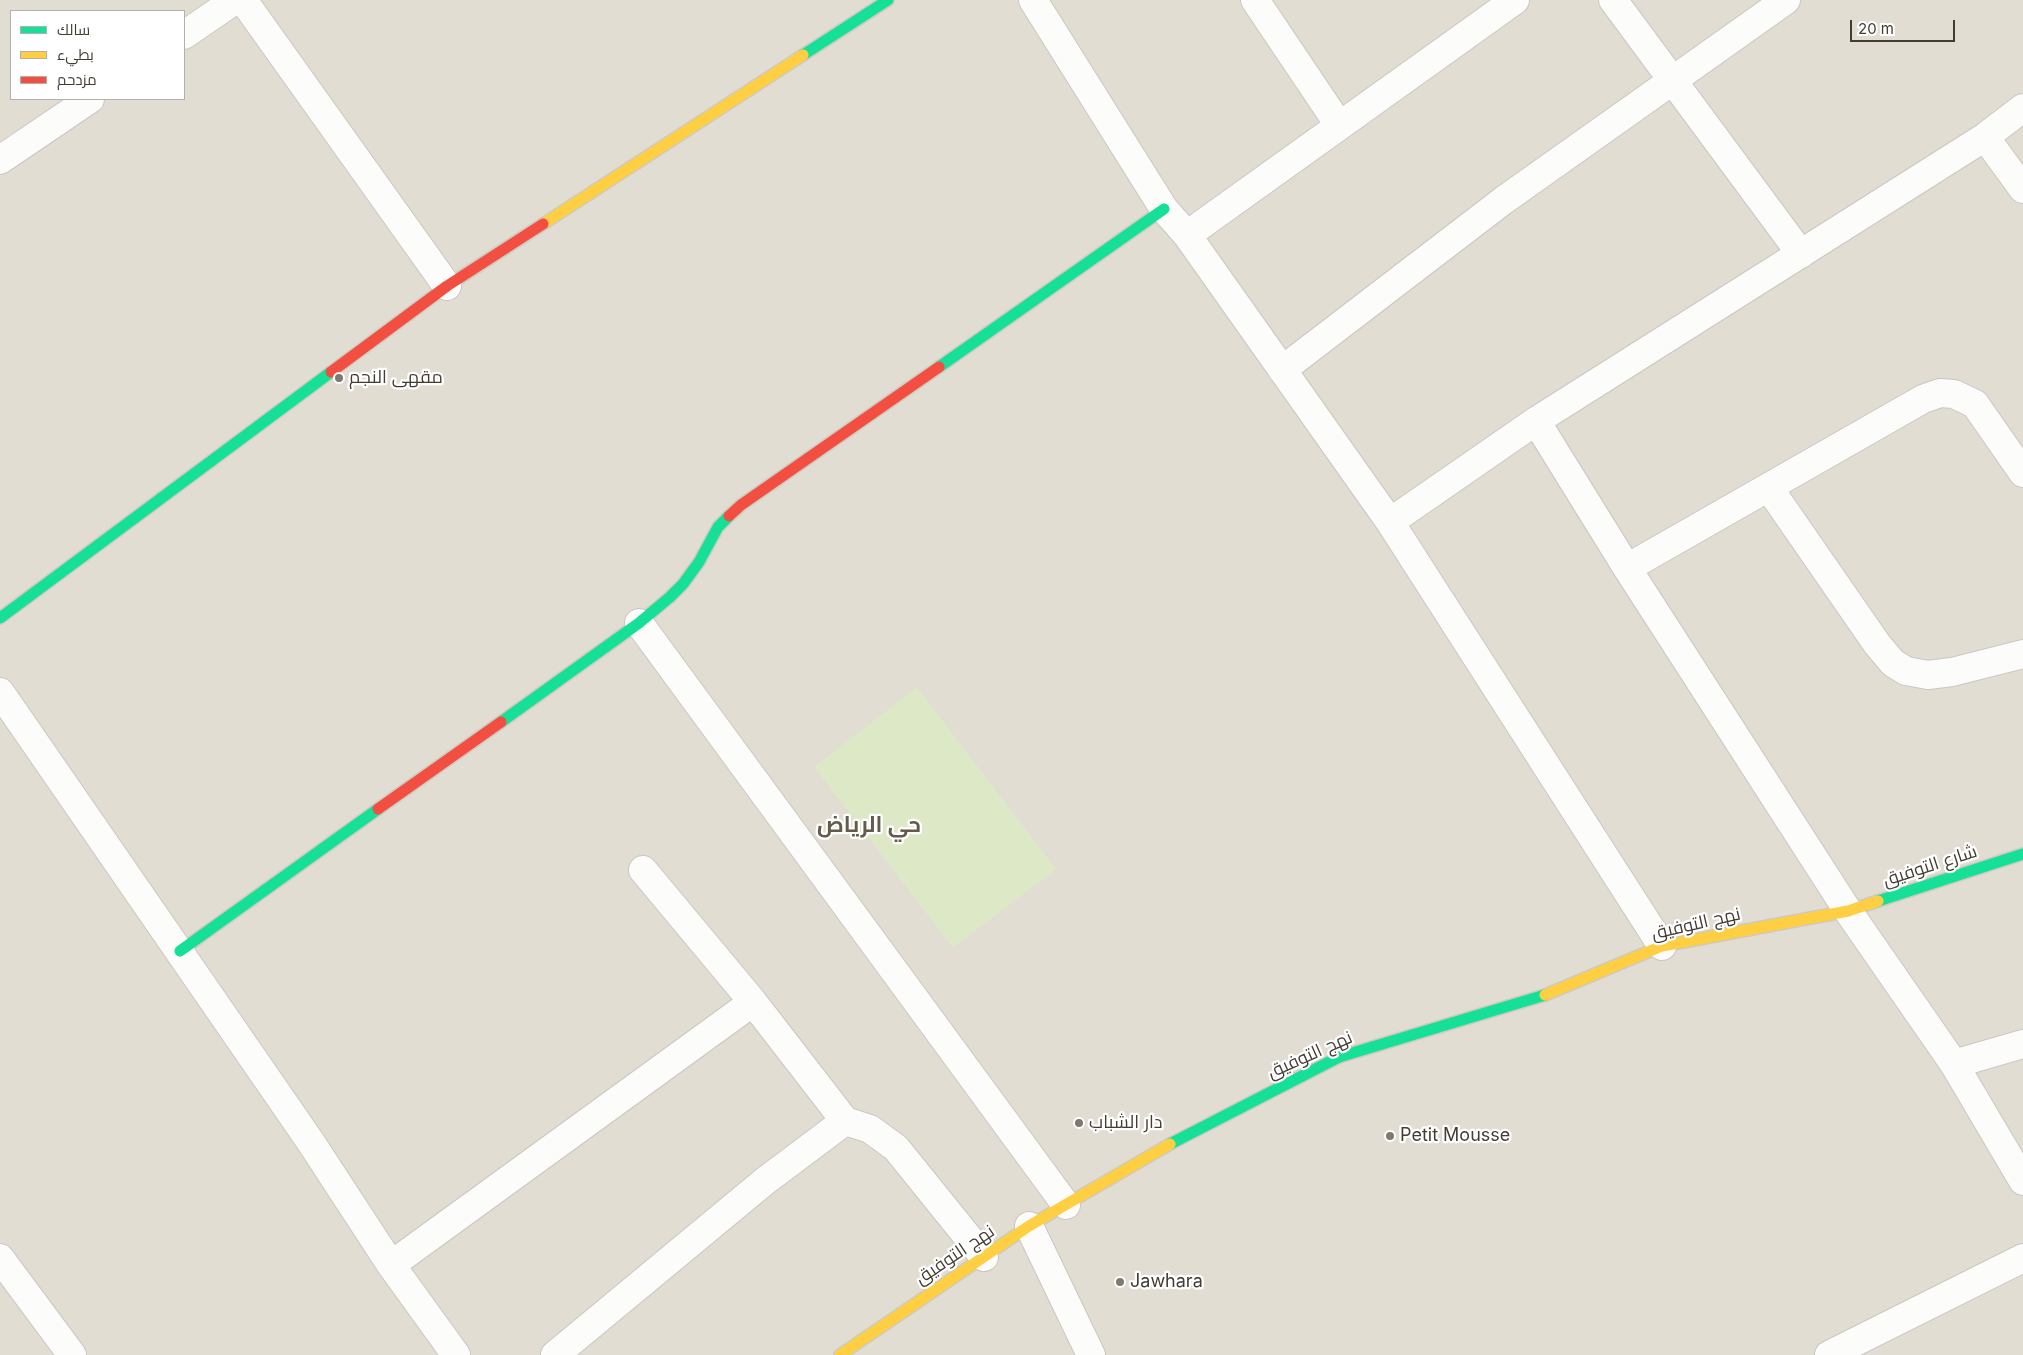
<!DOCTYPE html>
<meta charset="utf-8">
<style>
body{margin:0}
#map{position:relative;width:2023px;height:1355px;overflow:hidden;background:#eeebe6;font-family:Inter,Cairo,sans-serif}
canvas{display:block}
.legend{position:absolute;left:10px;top:10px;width:175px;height:90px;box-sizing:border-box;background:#fff;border:1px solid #b4b1ad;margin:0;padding:6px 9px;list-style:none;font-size:15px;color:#433c33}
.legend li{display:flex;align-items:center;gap:10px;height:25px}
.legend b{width:25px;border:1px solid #b4b1ad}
.scale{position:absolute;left:1850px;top:20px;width:105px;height:22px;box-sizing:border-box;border:2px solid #433c33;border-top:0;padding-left:6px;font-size:15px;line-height:18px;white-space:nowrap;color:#433c33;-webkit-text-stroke:4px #fff;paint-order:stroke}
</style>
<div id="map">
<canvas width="2023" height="1355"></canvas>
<ul class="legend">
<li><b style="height:6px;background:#16e098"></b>سالك</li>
<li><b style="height:6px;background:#ffcf43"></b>بطيء</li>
<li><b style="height:6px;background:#f24e42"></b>مزدحم</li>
</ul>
<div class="scale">20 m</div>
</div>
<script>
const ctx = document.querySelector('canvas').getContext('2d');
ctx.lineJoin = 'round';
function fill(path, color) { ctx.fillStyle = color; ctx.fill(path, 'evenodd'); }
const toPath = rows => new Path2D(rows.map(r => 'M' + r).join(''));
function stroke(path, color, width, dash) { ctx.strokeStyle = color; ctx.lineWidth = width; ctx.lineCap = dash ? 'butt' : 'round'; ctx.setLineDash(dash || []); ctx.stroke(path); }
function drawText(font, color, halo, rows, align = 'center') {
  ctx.font = font + ' Inter,Cairo,sans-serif'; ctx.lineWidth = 4.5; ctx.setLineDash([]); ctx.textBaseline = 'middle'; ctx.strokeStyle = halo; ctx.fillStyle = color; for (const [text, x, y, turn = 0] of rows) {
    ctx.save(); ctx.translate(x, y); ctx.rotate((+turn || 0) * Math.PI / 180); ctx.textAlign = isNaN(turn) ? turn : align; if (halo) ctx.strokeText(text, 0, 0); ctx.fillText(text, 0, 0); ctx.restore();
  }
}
fill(toPath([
 [0,0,2023,0,2023,1355,0,1355],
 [11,11,184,11,184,99,11,99]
]), '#e2ddd3');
fill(toPath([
 [917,687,1056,869,953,948,814,767]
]), '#dce8c6');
const street = toPath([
 [243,0,447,286],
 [1033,0,1164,209,1187,235,1390,522,1662,946],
 [1255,0,1339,125],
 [1613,0,1801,254],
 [184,35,235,0],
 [1985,137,2023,189],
 [0,160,90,99],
 [1187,235,1515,0],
 [1282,370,1504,200,1786,0],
 [1536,421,1627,568,1848,911,1954,1064,2023,1181],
 [1769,488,1877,644,1893,663,1906,671,1928,675,1952,672,2023,654],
 [1390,522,1536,421,1985,137,2023,108],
 [1627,568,1923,399,1940,393,1954,394,1975,404,2023,473],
 [639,623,1066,1205],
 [0,692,310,1141,391,1265,456,1355],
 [1954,1064,2023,1044],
 [845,1121,870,1129,896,1148,984,1257],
 [1029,1226,1091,1355],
 [0,1258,72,1355],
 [391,1265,753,1002],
 [555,1355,765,1181,845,1121,753,1002,643,870],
 [1829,1355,2023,1258]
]);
const fast = toPath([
 [803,55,888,0],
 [939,367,1164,209],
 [0,618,331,372],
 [501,722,639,623,670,597,683,584,699,562,718,527,729,516],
 [1878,901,2023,854],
 [180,951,378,809],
 [1170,1144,1339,1057,1545,995]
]);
const slow = toPath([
 [543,224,803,55],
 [1545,995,1662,946,1848,911,1878,901],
 [840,1355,1029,1226,1170,1144]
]);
const jam = toPath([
 [331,372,447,286,543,224],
 [729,516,741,505,939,367],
 [378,809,501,722]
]);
stroke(street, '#cac7c2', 30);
stroke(fast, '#cfcabe', 14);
stroke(slow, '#cfcabe', 14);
stroke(jam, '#cfcabe', 14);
stroke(street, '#fcfcfb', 28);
stroke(fast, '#16e098', 11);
stroke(slow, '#ffcf43', 11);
stroke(jam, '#f24e42', 11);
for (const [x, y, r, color] of [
 [339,378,5,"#7f7972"],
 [1079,1123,5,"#7f7972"],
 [1390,1136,5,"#7f7972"],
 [1120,1282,5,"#7f7972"]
]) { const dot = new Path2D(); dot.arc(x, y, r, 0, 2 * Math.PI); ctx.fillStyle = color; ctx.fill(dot); stroke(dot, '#fff', 2); }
drawText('18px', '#433c33', '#fff', [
 ["مقهى النجم",349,378],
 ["دار الشباب",1089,1123],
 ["Petit Mousse",1400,1136],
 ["Jawhara",1130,1282]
], 'left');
drawText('18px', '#433c33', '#fff', [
 ["شارع التوفيق",1930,866,-18],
 ["نهج التوفيق",1696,924,-13],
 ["نهج التوفيق",1310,1055,-24],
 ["نهج التوفيق",955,1255,-34]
]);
drawText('bold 22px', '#655a4b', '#fff', [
 ["حي الرياض",869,825]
]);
</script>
